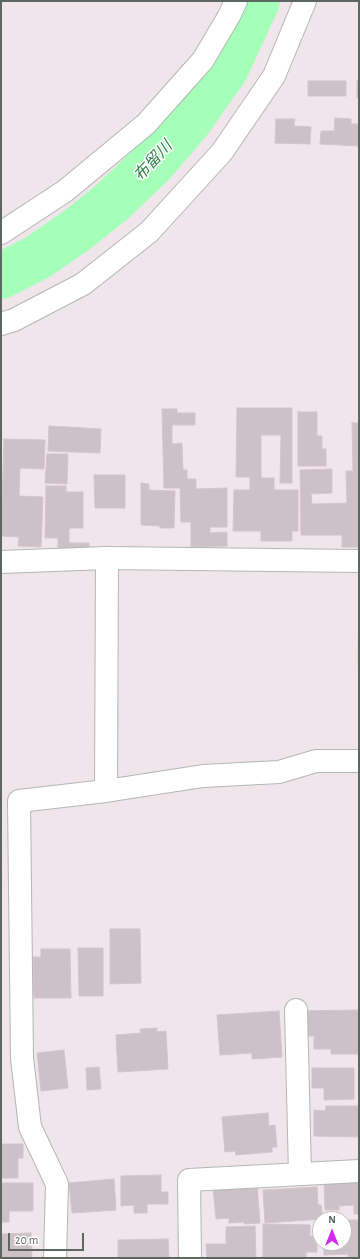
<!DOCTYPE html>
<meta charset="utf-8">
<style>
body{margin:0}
#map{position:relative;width:360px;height:1259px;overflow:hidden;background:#f0e5ea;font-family:"Alegreya Sans",sans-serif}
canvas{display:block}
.frame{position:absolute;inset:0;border:2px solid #5d6660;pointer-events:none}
.north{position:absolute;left:312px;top:1211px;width:40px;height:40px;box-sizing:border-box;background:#fff;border:1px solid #bec2bf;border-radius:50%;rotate:0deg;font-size:11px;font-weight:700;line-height:16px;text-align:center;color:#5d6660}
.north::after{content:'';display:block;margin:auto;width:14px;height:18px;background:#d42af1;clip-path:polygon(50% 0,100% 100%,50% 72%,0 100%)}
.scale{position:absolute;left:8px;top:1233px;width:76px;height:18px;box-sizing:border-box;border:2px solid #5d6660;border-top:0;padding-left:5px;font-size:12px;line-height:14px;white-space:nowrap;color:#5d6660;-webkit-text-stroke:3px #fff;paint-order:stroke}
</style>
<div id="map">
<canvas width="360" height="1259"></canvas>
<div class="frame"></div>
<div class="north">N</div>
<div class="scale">20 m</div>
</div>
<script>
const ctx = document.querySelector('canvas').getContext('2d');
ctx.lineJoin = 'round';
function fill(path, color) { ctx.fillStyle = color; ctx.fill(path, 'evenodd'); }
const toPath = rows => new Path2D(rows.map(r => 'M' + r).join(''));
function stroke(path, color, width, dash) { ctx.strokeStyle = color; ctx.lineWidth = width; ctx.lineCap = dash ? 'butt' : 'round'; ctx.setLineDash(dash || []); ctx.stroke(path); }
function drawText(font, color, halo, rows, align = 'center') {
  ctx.font = font + ' "Alegreya Sans","Noto Sans JP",sans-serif'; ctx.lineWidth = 3; ctx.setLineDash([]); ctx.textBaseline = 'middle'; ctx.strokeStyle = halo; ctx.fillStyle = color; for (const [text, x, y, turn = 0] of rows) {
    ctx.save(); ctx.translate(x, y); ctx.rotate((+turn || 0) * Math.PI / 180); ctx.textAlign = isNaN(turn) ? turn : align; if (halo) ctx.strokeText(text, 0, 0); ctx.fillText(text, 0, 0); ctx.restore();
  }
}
fill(toPath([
 [359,603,359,693,357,655]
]), '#e8e0c1');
stroke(toPath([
 [1,276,38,257,77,230,111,203,153,163,189,121,225,70,257,1]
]), '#a6ffb9', 46);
const building = toPath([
 [308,81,346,81,346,96,308,96,308,81],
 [357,81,359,81,359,98,357,98,357,81],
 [335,118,351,119,351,124,359,124,359,146,320,144,321,131,334,131,335,118],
 [276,119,295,119,294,126,311,127,310,144,275,143,276,119],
 [237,408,292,408,292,483,280,483,281,435,261,435,261,478,274,478,274,490,298,490,298,531,292,531,292,541,261,541,261,531,233,531,234,490,250,490,250,477,236,477,237,408],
 [162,409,177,409,177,413,195,413,195,425,172,425,172,444,182,443,183,470,187,470,187,479,196,479,196,489,227,488,227,527,210,527,210,533,227,532,227,546,191,547,191,522,181,522,180,488,164,488,162,409],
 [298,412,317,412,317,436,322,436,322,449,326,449,326,466,298,466,298,412],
 [352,423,359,423,359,547,342,547,342,535,301,535,300,470,332,469,332,493,311,494,312,504,347,503,346,471,353,471,352,423],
 [49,426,101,429,100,453,48,451,49,426],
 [4,439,45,440,44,469,20,468,19,496,43,497,41,547,18,546,19,537,1,536,4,439],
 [47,454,68,454,67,484,45,483,47,454],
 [94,475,125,475,125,508,95,508,94,475],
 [141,483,149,484,149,490,175,491,174,528,160,528,160,526,141,525,141,483],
 [46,486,66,486,66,492,83,492,83,528,69,528,69,543,89,543,89,550,58,549,58,538,45,538,46,486],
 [110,929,140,929,141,983,110,984,110,929],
 [78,948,103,948,103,996,79,996,78,948],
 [41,949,70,949,71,998,34,998,33,957,41,957,41,949],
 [359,1010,359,1054,331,1054,331,1049,314,1049,314,1036,300,1036,300,1011,359,1010],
 [279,1011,282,1057,252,1059,252,1053,220,1055,217,1015,279,1011],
 [157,1028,157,1032,166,1031,168,1069,118,1072,116,1035,141,1033,140,1029,157,1028],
 [64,1050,68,1088,41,1091,37,1053,64,1050],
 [99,1067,101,1089,87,1090,86,1068,99,1067],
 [312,1068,354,1068,354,1099,324,1100,324,1088,312,1088,312,1068],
 [326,1106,359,1106,359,1137,314,1136,314,1110,325,1111,326,1106],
 [268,1113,269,1126,275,1125,277,1147,272,1147,272,1152,236,1155,235,1151,225,1152,222,1117,268,1113],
 [1,1144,23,1144,23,1158,18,1158,18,1178,1,1178,1,1144],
 [161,1175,161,1192,168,1192,168,1204,147,1204,147,1213,134,1213,134,1205,121,1206,121,1176,161,1175],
 [114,1179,116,1210,72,1213,69,1183,114,1179],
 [359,1180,359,1214,354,1214,354,1205,339,1206,339,1210,325,1210,324,1182,359,1180],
 [1,1183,33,1183,33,1211,9,1211,9,1222,1,1222,1,1183],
 [257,1185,260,1223,244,1224,244,1222,229,1223,229,1218,216,1219,213,1188,257,1185],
 [317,1187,318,1205,321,1205,323,1219,265,1223,263,1190,317,1187],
 [344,1220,359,1220,359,1258,348,1258,348,1254,324,1255,324,1243,344,1243,344,1220],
 [263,1224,310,1225,310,1236,317,1236,317,1252,306,1252,306,1258,263,1258,263,1224],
 [255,1226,256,1258,207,1258,206,1244,226,1244,226,1227,255,1226],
 [31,1233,32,1258,1,1258,1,1234,31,1233],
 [168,1239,169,1258,118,1258,118,1240,168,1239]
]);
fill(building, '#cbc1c7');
stroke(building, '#d5c3cd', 1);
const minor = toPath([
 [1,233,65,191,146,124,203,60,229,16,236,1],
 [1,324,14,320,83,284,149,232,222,152,274,76,305,1],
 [1,562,107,558,359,561],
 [106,791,203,776,279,772,316,761,359,761],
 [296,1010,300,1174],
 [55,1258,57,1184,30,1127,22,1058,19,801,106,791,107,558],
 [190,1258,189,1180,359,1171]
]);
stroke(minor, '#b1b8b4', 24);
stroke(minor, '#fff', 22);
drawText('italic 16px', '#2e7f46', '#fff', [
 ["布留川",153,161,-47]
]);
</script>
